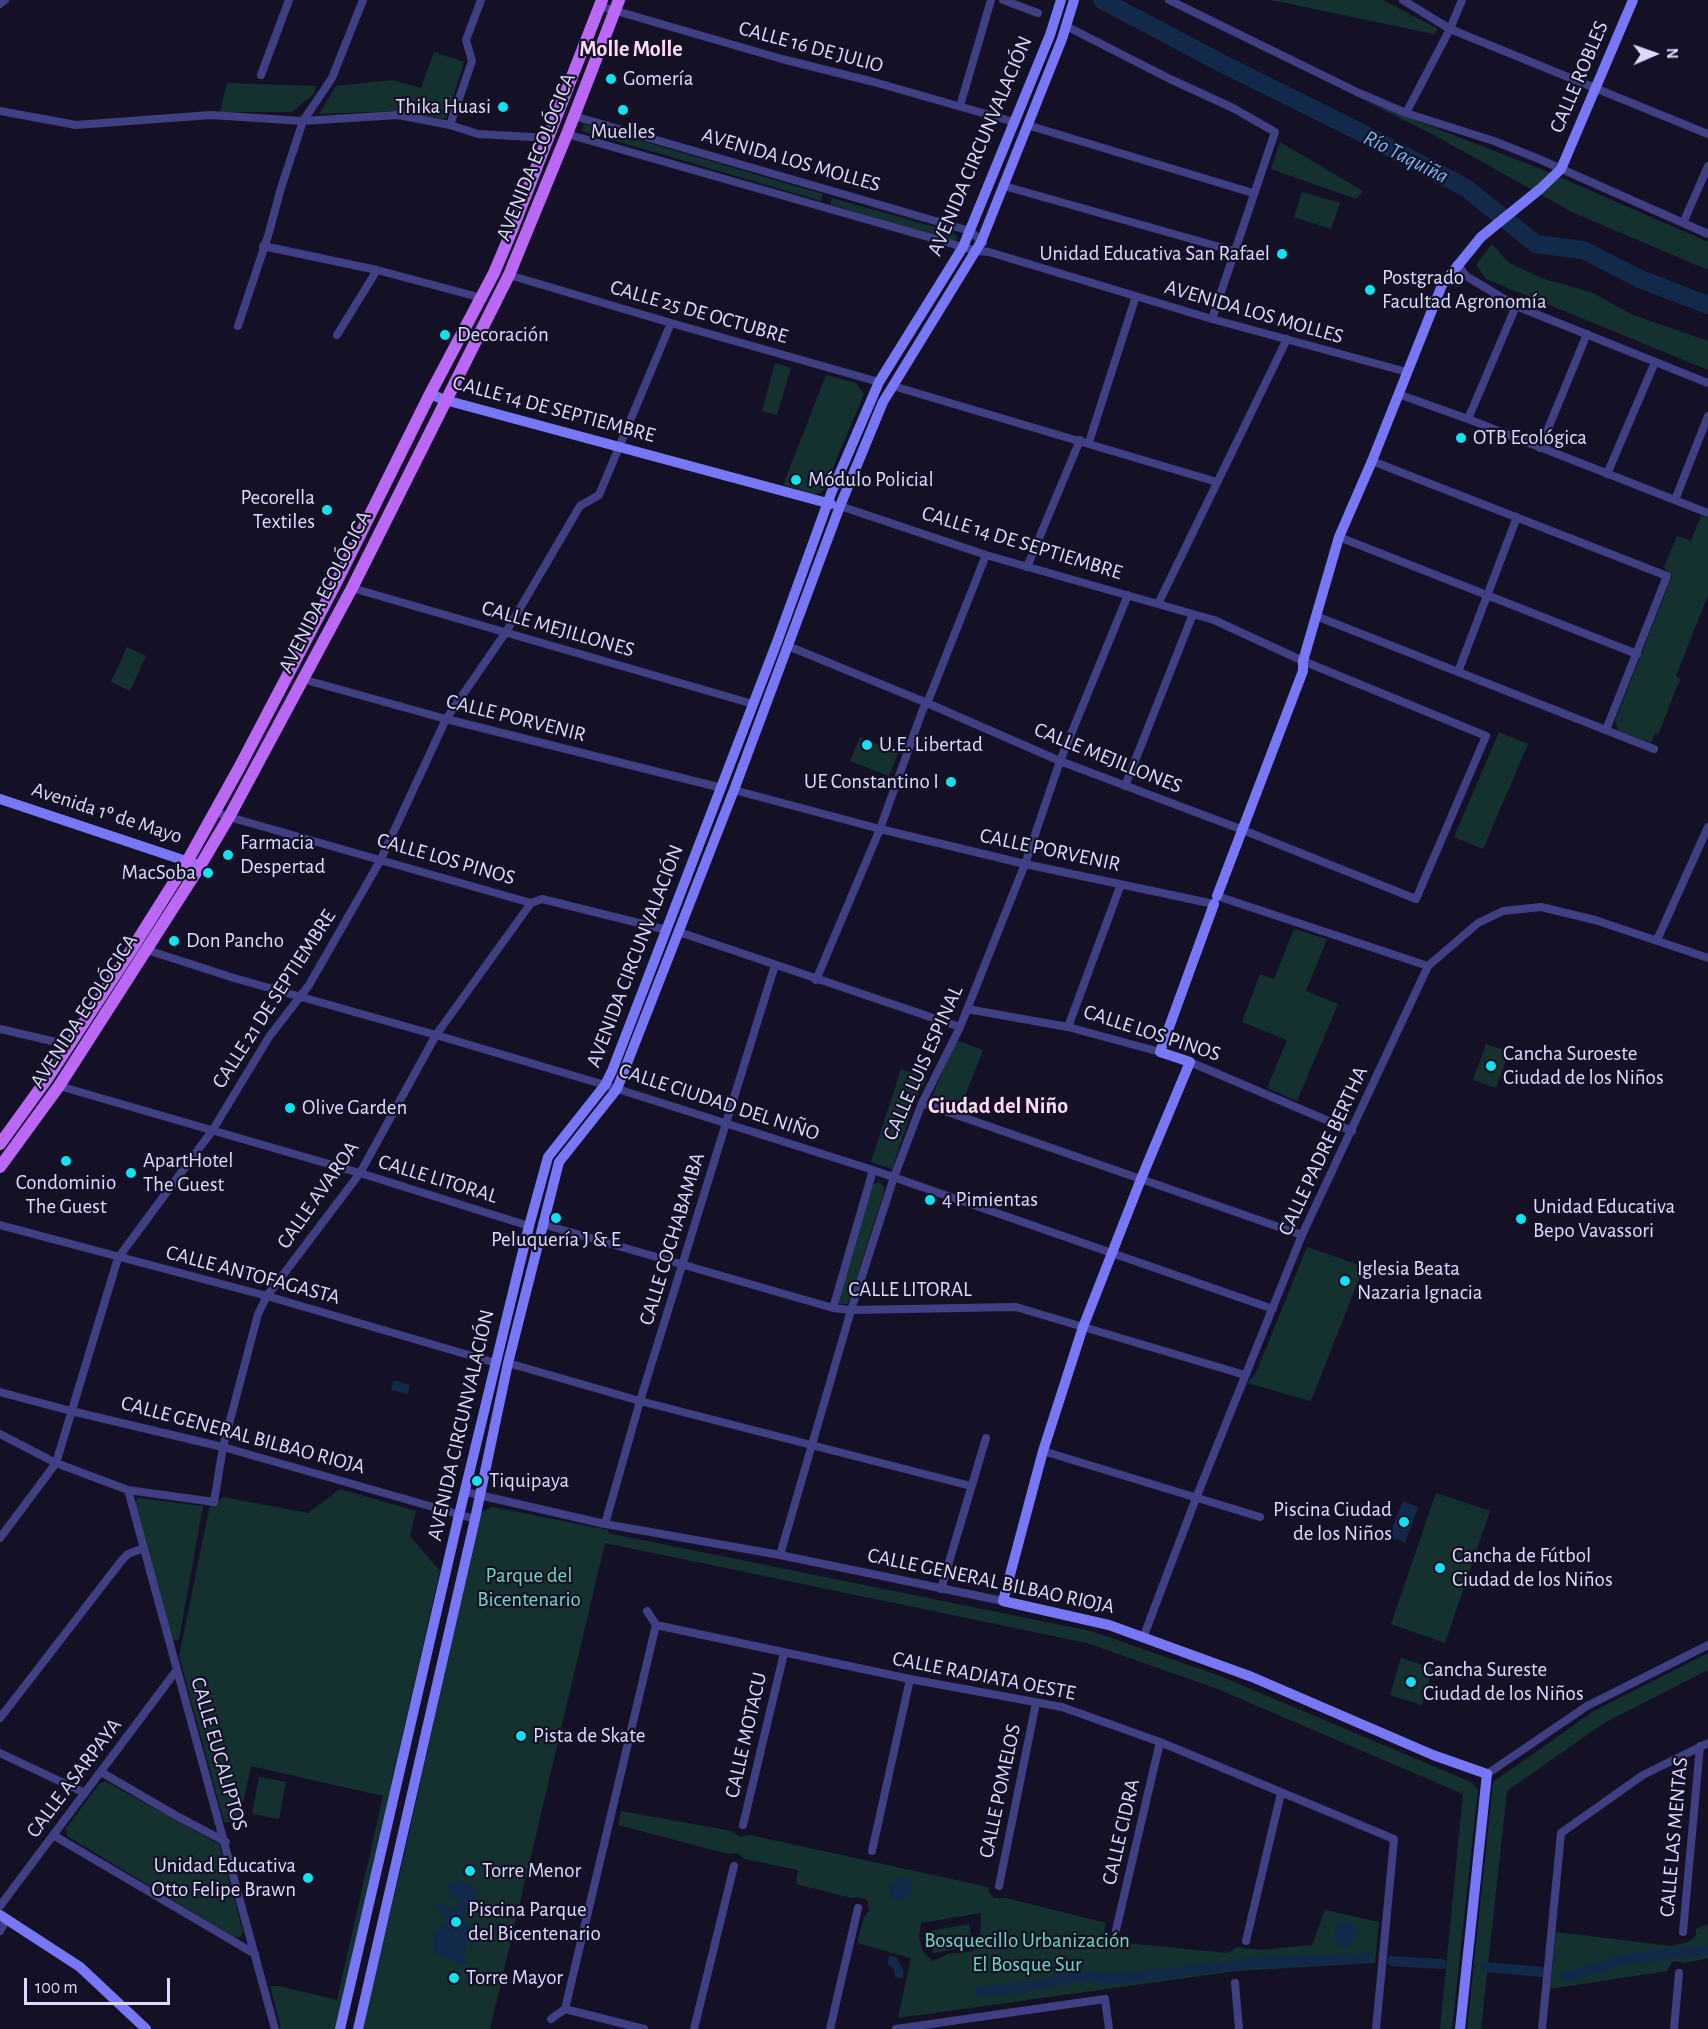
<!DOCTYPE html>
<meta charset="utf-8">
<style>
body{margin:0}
#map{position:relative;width:1708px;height:2029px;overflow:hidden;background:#141127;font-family:"Alegreya Sans",sans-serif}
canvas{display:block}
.north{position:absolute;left:1624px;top:24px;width:60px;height:60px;-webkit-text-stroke:4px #141127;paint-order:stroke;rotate:88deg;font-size:16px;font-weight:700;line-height:24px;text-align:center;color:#dcdafd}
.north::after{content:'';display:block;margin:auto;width:21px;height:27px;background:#dcdafd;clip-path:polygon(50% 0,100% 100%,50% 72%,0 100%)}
.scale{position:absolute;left:24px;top:1978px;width:146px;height:27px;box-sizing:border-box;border:3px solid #dcdafd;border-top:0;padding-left:8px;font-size:18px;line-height:21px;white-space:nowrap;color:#dcdafd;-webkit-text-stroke:4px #141127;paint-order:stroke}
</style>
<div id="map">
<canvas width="1708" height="2029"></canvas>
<div class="north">N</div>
<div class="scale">100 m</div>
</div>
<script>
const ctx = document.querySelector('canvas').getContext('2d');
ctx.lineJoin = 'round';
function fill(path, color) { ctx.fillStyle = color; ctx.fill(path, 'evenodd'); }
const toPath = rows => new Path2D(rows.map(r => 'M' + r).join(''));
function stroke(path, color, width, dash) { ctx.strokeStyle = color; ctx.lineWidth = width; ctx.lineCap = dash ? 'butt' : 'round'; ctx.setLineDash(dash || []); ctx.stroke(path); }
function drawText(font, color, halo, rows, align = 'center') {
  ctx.font = font + ' "Alegreya Sans",sans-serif'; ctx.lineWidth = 4.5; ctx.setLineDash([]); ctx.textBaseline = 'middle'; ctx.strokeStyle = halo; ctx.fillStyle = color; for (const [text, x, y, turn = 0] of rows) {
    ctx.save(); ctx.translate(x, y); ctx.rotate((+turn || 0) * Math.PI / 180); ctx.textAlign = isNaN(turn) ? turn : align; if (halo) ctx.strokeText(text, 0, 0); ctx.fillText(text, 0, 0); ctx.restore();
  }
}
fill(toPath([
 [1271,0,1383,0,1438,29,1434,34],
 [434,52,464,62,447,117,444,119,396,111,319,114,336,86,392,80,421,88],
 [227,83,316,86,314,94,292,112,220,112],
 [1363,100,1541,169,1708,242,1708,270,1572,212,1432,134],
 [584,124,823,194,821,201,582,131],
 [1280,142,1363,191,1356,199,1271,169],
 [1302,192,1340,203,1331,229,1294,217],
 [832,198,953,232,958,238,955,241,950,241,830,204],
 [1492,244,1509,263,1544,279,1591,292,1633,315,1708,341,1708,370,1486,279,1476,265],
 [775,363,791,368,777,415,762,411],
 [826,375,856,383,864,394,824,489,820,493,814,494,783,485],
 [1701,516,1708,518,1708,595,1676,676,1680,679,1658,735,1655,734,1651,743,1618,730,1615,721,1672,576,1664,567,1677,536,1691,541],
 [127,647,146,656,130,691,111,682],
 [1499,732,1528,744,1483,849,1454,837],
 [860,737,898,753,889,776,850,761],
 [1294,929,1327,939,1306,991,1338,1004,1297,1101,1267,1088,1287,1040,1242,1022,1260,974,1274,979],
 [956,1040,983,1050,960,1109,931,1099],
 [1486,1044,1509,1052,1496,1088,1473,1080],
 [901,1069,927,1078,915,1100,892,1169,871,1162],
 [879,1182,884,1186,884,1192,850,1299,847,1304,841,1304,838,1303,871,1185],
 [1307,1247,1356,1264,1362,1271,1311,1401,1247,1383,1256,1373],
 [340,1489,416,1511,410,1536,440,1571,335,2029,281,2029,270,1986,279,1986,337,2000,383,1796,251,1766,239,1822,224,1822,179,1656,210,1505,214,1505,223,1497,308,1513],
 [1436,1493,1490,1511,1445,1643,1391,1624],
 [138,1498,203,1506,179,1640,172,1640,136,1508,136,1502],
 [493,1507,608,1530,608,1533,1091,1631,1220,1676,1471,1782,1478,1790,1452,2029,1440,2029,1463,1794,1215,1688,1087,1643,605,1543,490,2029,362,2029,404,1855,480,1517,483,1511],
 [1708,1653,1708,1670,1604,1723,1507,1791,1481,2029,1467,2029,1493,1782,1594,1711],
 [1401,1658,1433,1668,1422,1705,1390,1695],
 [259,1777,286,1782,279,1819,252,1814],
 [105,1781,219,1844,243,1931,241,1937,234,1937,67,1836,66,1828,99,1784],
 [621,1811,732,1831,740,1837,750,1835,988,1887,989,1892,994,1898,1006,1898,1106,1923,1104,1931,1106,1938,1126,1943,1228,1953,1237,1947,1261,1950,1312,1945,1325,1910,1379,1922,1375,1963,1236,1971,898,2018,911,1958,857,1943,864,1917,869,1911,868,1902,865,1899,857,1897,852,1898,796,1884,798,1870,745,1859,737,1853,728,1854,618,1825],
 [981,1913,980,1942,973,1951,948,1954,933,1961,923,1952,919,1938,921,1923],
 [969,1924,973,1946,933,1953,929,1931],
 [1708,1924,1708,1958,1685,1963,1674,1961,1671,1964,1667,1971,1550,1989,1556,1932,1671,1946,1688,1942,1696,1936,1696,1929]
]), '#15312f');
fill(toPath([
 [394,1380,410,1385,408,1394,391,1390],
 [1403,1501,1418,1507,1405,1543,1389,1536],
 [898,1878,904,1878,912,1882,913,1892,906,1898,896,1900,891,1897,889,1889],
 [456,1880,472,1885,477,1892,477,1897,474,1904,465,1910,463,1914,463,1919,473,1928,464,1955,465,1963,461,1965,457,1965,451,1958,436,1955,433,1947,433,1935,445,1922,444,1914,437,1910,435,1906,439,1902,449,1908,457,1907,459,1900,452,1897,448,1888,450,1883],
 [1346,1921,1353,1923,1356,1929,1355,1938,1351,1944,1343,1947,1337,1943,1333,1934,1339,1923],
 [889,1956,896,1957,898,1960,904,1972,902,1978,895,1977,894,1969,888,1964]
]), '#12294a');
stroke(toPath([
 [1392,1961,1442,1964],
 [1486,1967,1541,1972],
 [1565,1977,1631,1958,1708,1950],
 [979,1991,1020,1988,1081,1976,1119,1979,1242,1964,1368,1958]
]), '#12294a', 10);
stroke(toPath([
 [1102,0,1225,65,1364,134,1466,188,1536,244,1583,250,1640,279,1708,305]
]), '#12294a', 18);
stroke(toPath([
 [1003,0,1038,13],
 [1169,0,1359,93,1406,113,1494,141,1539,159,1708,234],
 [1403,0,1450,29,1708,134],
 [0,4,5,0],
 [599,6,782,59,874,82,1014,122],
 [1066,26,1170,79,1233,108,1275,132,1212,319],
 [261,75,289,0],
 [960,106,991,0],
 [0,111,76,125,211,115,303,121,398,115,450,125,478,134,549,138],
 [1406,113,1450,29,1462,0],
 [574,116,970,231,983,243],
 [450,125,472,61,466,40,481,0],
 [1027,125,1253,193],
 [567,134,977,251,989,252,1212,319,1407,372],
 [1004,186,1234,251],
 [1683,223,1708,166],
 [263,246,377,270,482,298],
 [1457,264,1466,276,1516,306,1708,383],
 [509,275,671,323,879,382],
 [238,326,268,236,281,188,303,121,332,78,363,0],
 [337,335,377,270],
 [893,386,1217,482],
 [1398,394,1468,419,1708,513],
 [1468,419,1516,306],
 [1089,442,1136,296],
 [1540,448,1587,334],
 [1372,461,1667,576,1606,730],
 [1607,474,1655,362],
 [1675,500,1708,416],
 [1339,537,1637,654],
 [1027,567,1080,440],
 [352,588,753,704],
 [1158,604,1287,339],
 [1316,616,1654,749],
 [788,646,927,703,1060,761,1243,830,1416,899,1486,736,1303,661,1214,620,986,555,840,506],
 [1458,672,1517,517],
 [302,679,446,719,722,788],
 [1125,786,1193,614],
 [734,790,880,829,1025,864,1214,904,1217,896,1428,966],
 [215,812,229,817,531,903,542,899,667,930],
 [679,932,960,1027],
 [1657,940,1708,827],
 [147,950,234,978,436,1035,605,1085,873,1170,1273,1309],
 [816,980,880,829,923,709,930,696,986,555],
 [967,1009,1068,1027,1160,1052],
 [1068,1027,1121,884],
 [0,1029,56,1042,67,1049],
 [1190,1062,1352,1131],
 [59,1086,360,1173,529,1226],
 [922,1103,1302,1235],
 [542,1224,833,1308,851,1310,1016,1307,1245,1375],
 [0,1225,267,1296,496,1363],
 [833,1308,873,1170],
 [508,1363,640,1401,971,1486],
 [0,1392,71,1411,223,1447,475,1519],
 [0,1434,56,1463,128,1490,214,1502,223,1447,258,1314,267,1296,360,1173,436,1035,531,903],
 [1043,1451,1260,1517],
 [128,1490,275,2029],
 [466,1492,605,1524,780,1555,1003,1601],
 [605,1524,640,1401,775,965],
 [0,1538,56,1463,118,1258,212,1131,269,1037,309,985,380,861,446,719,506,632,580,506,599,495,671,323],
 [780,1555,851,1310,894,1177,922,1103,960,1027,1025,864,1060,761,1128,595],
 [941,1589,986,1438],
 [656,1625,910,1679,1062,1707,1160,1742,1394,1839,1376,2029],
 [1143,1638,1196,1498,1302,1235,1428,966,1478,923,1503,911,1541,907,1595,920,1708,958],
 [0,1718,122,1560,128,1554,144,1548],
 [0,1753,85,1793],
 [101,1772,175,1815,226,1842],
 [1487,1774,1587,1706,1708,1645],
 [743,1825,784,1653],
 [53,1835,255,1954],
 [872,1851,910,1679],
 [999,1886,1036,1703],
 [0,1906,176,1671],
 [1116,1930,1160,1742],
 [0,1931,7,1919],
 [1683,1932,1700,1746],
 [1246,1941,1281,1793],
 [1235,1983,1239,2029],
 [565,2009,656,1625,647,1611],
 [551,2019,565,2009,644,2029],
 [694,2029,734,1866],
 [830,2029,858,1908],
 [896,2029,1105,1999,1109,2029],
 [1542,2029,1561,1833,1643,1775,1708,1743],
 [1674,2029,1679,1973]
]), '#403f83', 8);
stroke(toPath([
 [430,394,445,400,831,504],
 [0,799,195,864],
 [1217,896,1303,671,1303,661,1339,537,1372,461,1442,285,1481,237,1540,189,1561,169,1633,0],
 [1214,904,1160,1052,1190,1062,1141,1179,1083,1327,1043,1451,1003,1601,1109,1625,1252,1677,1433,1755,1487,1774,1460,2029],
 [0,1915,80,1967,146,2029],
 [340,2029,459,1515,529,1226,548,1157,605,1085,612,1071,777,642,832,491,879,382,963,247,1050,35,1061,0],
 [358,2029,475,1519,508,1363,559,1162,617,1089,734,790,840,506,883,402,981,242,1062,39,1074,0]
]), '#7777f7', 10);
stroke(toPath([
 [0,1144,47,1079,132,949,188,860,239,768,336,583,430,394,494,273,510,235,602,0],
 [0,1167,59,1086,200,866,229,817,352,588,509,275,567,134,619,0]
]), '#bc68f6', 12);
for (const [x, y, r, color] of [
 [611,79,6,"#12e1f1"],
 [503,107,6,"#12e1f1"],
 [623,110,6,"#12e1f1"],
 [1282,254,6,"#12e1f1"],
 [1370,290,6,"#12e1f1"],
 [445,335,6,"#12e1f1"],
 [1461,438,6,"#12e1f1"],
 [796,480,6,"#12e1f1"],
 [327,510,6,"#12e1f1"],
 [867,745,6,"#12e1f1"],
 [951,782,6,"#12e1f1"],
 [228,855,6,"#12e1f1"],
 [208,873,6,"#12e1f1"],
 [174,941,6,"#12e1f1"],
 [1491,1066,6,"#12e1f1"],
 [290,1108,6,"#12e1f1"],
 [66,1161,6,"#12e1f1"],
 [131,1173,6,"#12e1f1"],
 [930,1200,6,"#12e1f1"],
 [556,1218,6,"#12e1f1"],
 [1521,1219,6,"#12e1f1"],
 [1345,1281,6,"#12e1f1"],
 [477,1481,6,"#12e1f1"],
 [1404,1522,6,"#12e1f1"],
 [1440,1568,6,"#12e1f1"],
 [1411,1682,6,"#12e1f1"],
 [521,1736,6,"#12e1f1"],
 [470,1871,6,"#12e1f1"],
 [308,1878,6,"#12e1f1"],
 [456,1922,6,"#12e1f1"],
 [454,1978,6,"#12e1f1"]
]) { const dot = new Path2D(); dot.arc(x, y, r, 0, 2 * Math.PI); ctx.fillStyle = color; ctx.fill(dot); stroke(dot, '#141127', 2); }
drawText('21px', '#dcdafd', '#141127', [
 ["CALLE 16 DE JULIO",811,47,15],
 ["CALLE ROBLES",1579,77,-67],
 ["AVENIDA CIRCUNVALACIÓN",980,146,-67],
 ["AVENIDA ECOLÓGICA",536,157,-68],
 ["AVENIDA LOS MOLLES",791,160,16],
 ["CALLE 25 DE OCTUBRE",699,312,16],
 ["AVENIDA LOS MOLLES",1254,312,16],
 ["CALLE 14 DE SEPTIEMBRE",554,409,15],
 ["CALLE 14 DE SEPTIEMBRE",1022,543,17],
 ["AVENIDA ECOLÓGICA",325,592,-63],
 ["CALLE MEJILLONES",558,629,16],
 ["CALLE PORVENIR",516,718,14],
 ["CALLE MEJILLONES",1108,758,22],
 ["Avenida 1º de Mayo",107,813,18],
 ["CALLE PORVENIR",1050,850,12],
 ["CALLE LOS PINOS",446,859,16],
 ["AVENIDA CIRCUNVALACIÓN",635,956,-69],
 ["CALLE 21 DE SEPTIEMBRE",274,999,-57],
 ["AVENIDA ECOLÓGICA",84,1011,-57],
 ["CALLE LOS PINOS",1152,1033,18],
 ["CALLE LUIS ESPINAL",923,1063,-66],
 ["CALLE CIUDAD DEL NIÑO",719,1102,18],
 ["CALLE PADRE BERTHA",1323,1151,-65],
 ["CALLE LITORAL",438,1179,17],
 ["CALLE AVAROA",318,1195,-55],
 ["CALLE COCHABAMBA",672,1239,-73],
 ["CALLE ANTOFAGASTA",253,1275,15],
 ["CALLE LITORAL",910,1290],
 ["AVENIDA CIRCUNVALACIÓN",461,1425,-77],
 ["CALLE GENERAL BILBAO RIOJA",243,1435,15],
 ["CALLE GENERAL BILBAO RIOJA",991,1581,12],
 ["CALLE RADIATA OESTE",984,1676,11],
 ["CALLE MOTACU",746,1735,-77],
 ["CALLE EUCALIPTOS",219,1754,74],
 ["CALLE ASARPAYA",74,1778,-53],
 ["CALLE POMELOS",1000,1791,-78],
 ["CALLE CIDRA",1121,1832,-77],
 ["CALLE LAS MENTAS",1674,1837,-85]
]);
drawText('21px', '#dcdafd', '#141127', [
 ["Gomería",623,79],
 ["Thika Huasi",491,107,"right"],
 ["Muelles",623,132,"center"],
 ["Unidad Educativa San Rafael",1270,254,"right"],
 ["Postgrado",1382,278],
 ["Facultad Agronomía",1382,302],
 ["Decoración",457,335],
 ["OTB Ecológica",1473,438],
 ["Módulo Policial",808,480],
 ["Pecorella",315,498,"right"],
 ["Textiles",315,522,"right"],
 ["U.E. Libertad",879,745],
 ["UE Constantino I",939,782,"right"],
 ["Farmacia",240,843],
 ["Despertad",240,867],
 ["MacSoba",196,873,"right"],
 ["Don Pancho",186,941],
 ["Cancha Suroeste",1503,1054],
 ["Ciudad de los Niños",1503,1078],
 ["Olive Garden",302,1108],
 ["ApartHotel",143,1161],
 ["The Guest",143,1185],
 ["Condominio",66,1183,"center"],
 ["The Guest",66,1207,"center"],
 ["4 Pimientas",942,1200],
 ["Unidad Educativa",1533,1207],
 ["Bepo Vavassori",1533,1231],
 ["Peluquería J & E",556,1240,"center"],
 ["Iglesia Beata",1357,1269],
 ["Nazaria Ignacia",1357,1293],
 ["Tiquipaya",489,1481],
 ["Piscina Ciudad",1392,1510,"right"],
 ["de los Niños",1392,1534,"right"],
 ["Cancha de Fútbol",1452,1556],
 ["Ciudad de los Niños",1452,1580],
 ["Cancha Sureste",1423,1670],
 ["Ciudad de los Niños",1423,1694],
 ["Pista de Skate",533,1736],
 ["Unidad Educativa",296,1866,"right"],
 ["Otto Felipe Brawn",296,1890,"right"],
 ["Torre Menor",482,1871],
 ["Piscina Parque",468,1910],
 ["del Bicentenario",468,1934],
 ["Torre Mayor",466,1978]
], 'left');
drawText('21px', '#69d9ba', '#141127', [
 ["Parque del",529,1576],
 ["Bicentenario",529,1600],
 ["Bosquecillo Urbanización",1027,1941],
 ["El Bosque Sur",1027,1965]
]);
drawText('bold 22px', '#fddbf2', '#141127', [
 ["Molle Molle",631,49],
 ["Ciudad del Niño",998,1106]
]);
drawText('italic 22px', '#6ebcf6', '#141127', [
 ["Río Taquiña",1406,157,27]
]);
</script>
